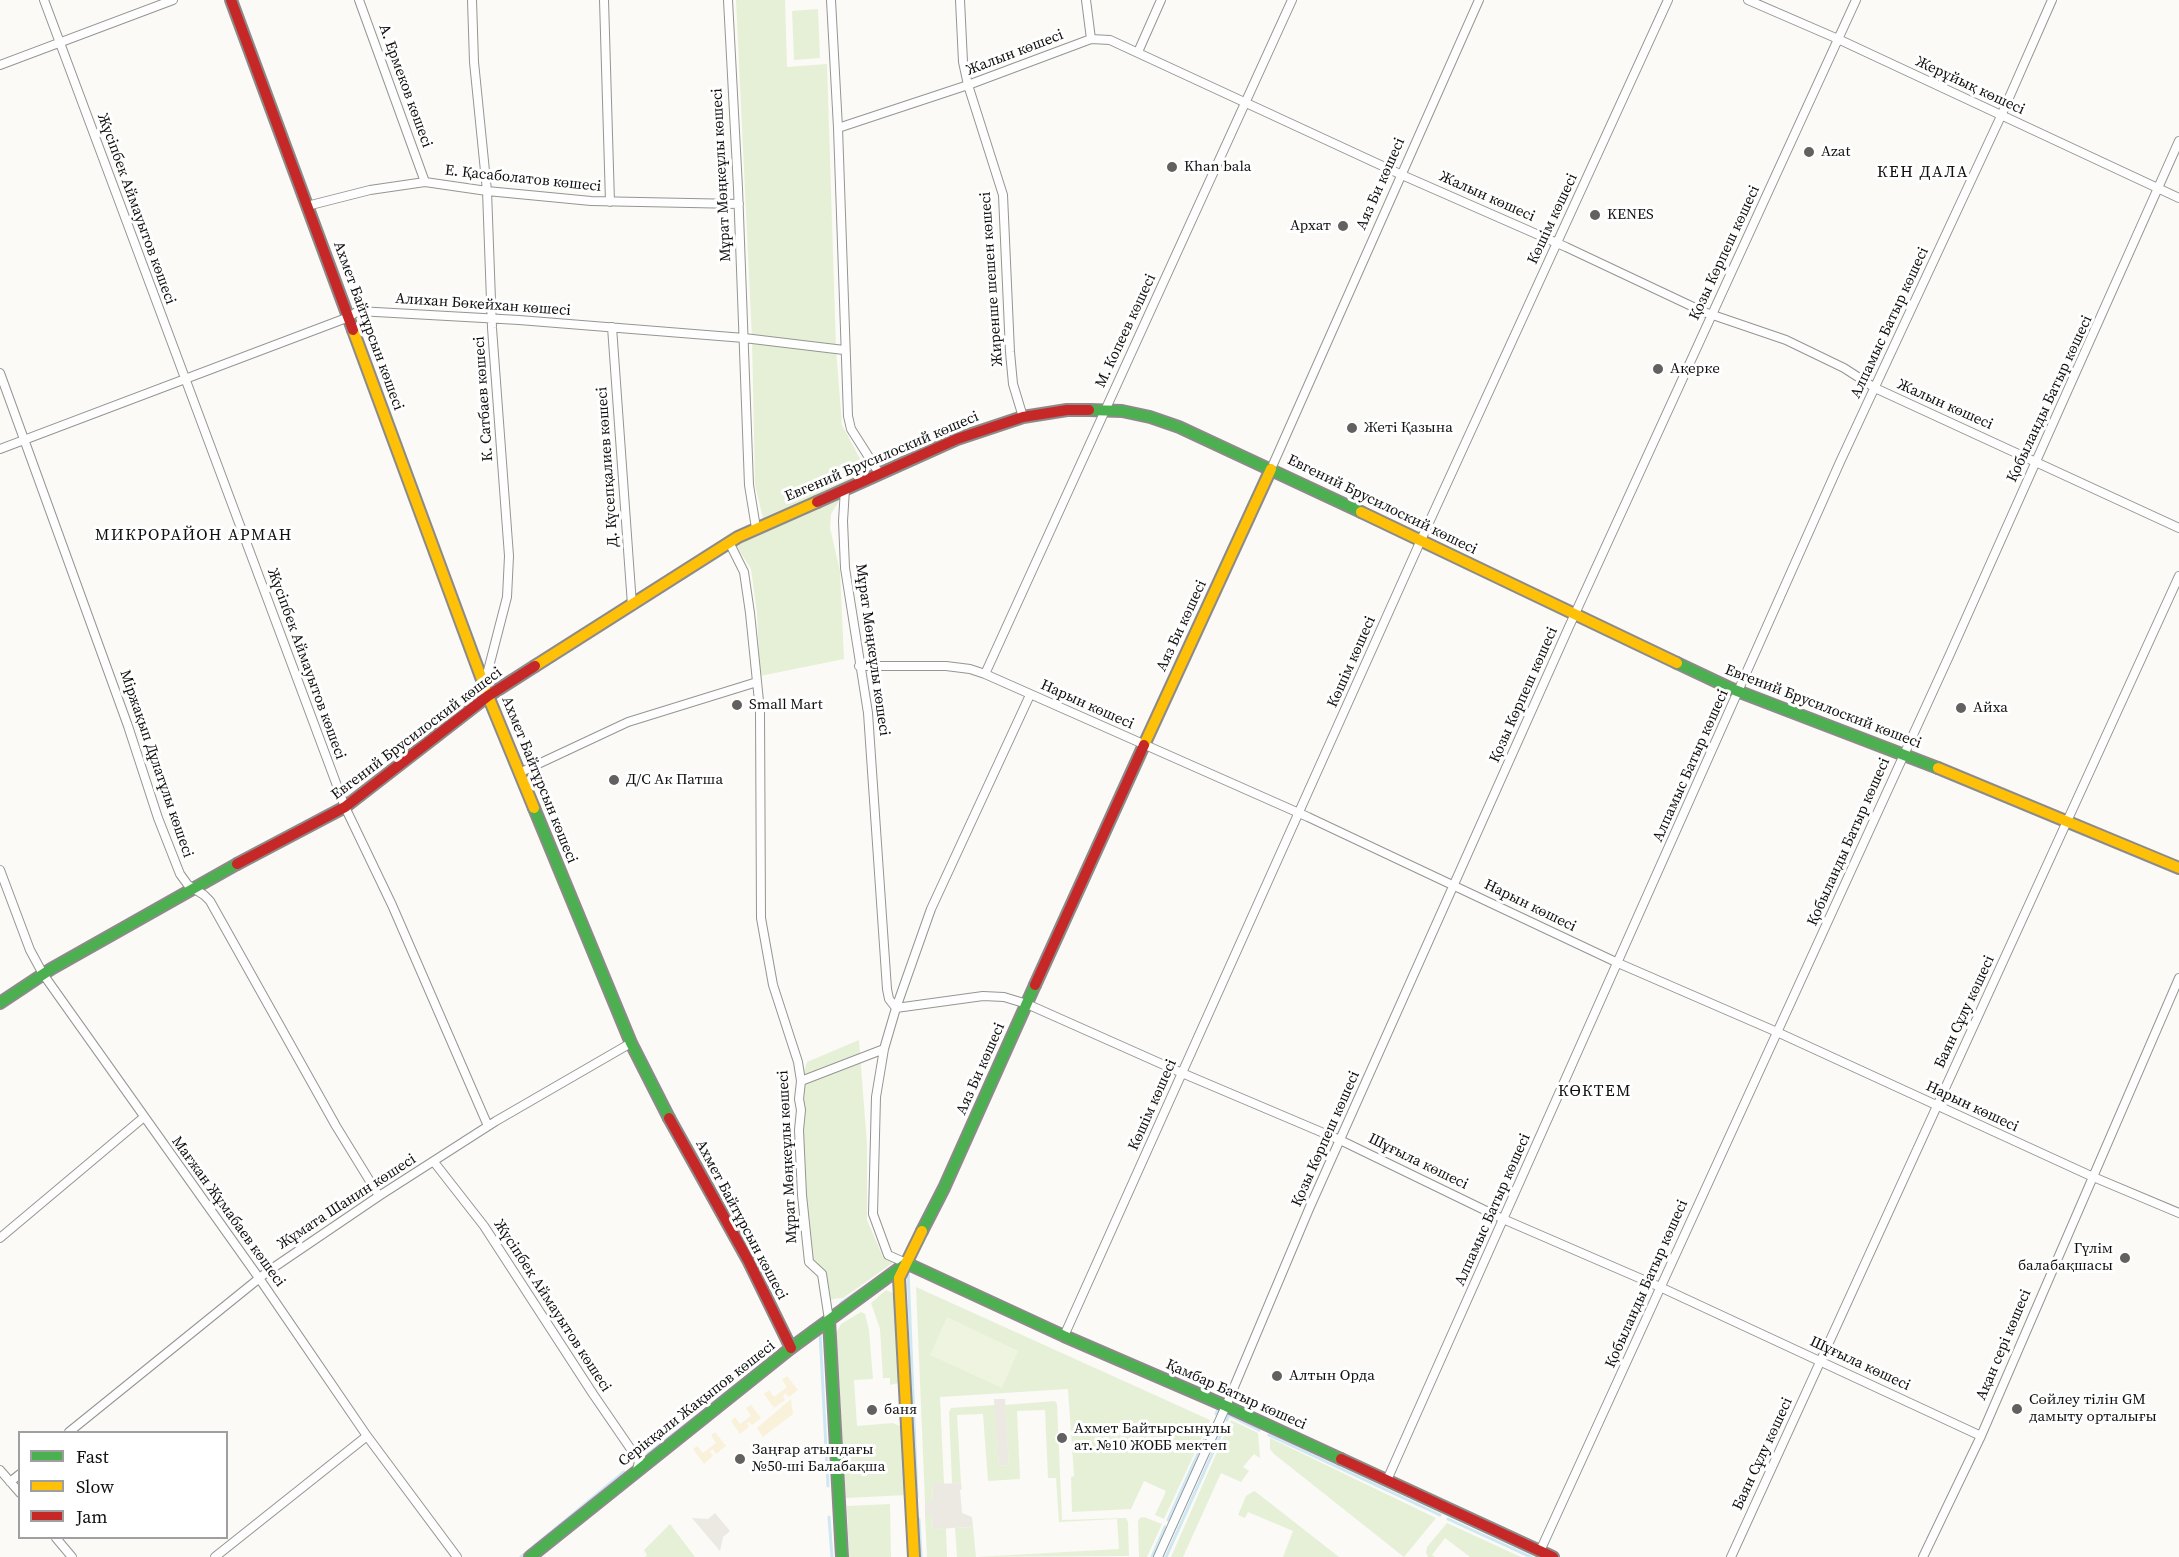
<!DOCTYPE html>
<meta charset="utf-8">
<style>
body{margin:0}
#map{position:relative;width:2179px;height:1557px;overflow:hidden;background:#fbfaf6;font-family:"Source Serif 4",serif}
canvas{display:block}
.legend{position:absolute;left:18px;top:1431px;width:210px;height:108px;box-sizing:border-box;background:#fff;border:2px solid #9f9f9f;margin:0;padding:8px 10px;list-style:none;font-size:18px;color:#0f0f0f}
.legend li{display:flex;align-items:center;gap:12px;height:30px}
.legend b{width:30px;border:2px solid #9f9f9f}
</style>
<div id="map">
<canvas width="2179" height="1557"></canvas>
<ul class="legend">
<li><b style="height:8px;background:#4caf50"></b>Fast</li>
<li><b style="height:8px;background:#ffc107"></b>Slow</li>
<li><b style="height:8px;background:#c62828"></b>Jam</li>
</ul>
</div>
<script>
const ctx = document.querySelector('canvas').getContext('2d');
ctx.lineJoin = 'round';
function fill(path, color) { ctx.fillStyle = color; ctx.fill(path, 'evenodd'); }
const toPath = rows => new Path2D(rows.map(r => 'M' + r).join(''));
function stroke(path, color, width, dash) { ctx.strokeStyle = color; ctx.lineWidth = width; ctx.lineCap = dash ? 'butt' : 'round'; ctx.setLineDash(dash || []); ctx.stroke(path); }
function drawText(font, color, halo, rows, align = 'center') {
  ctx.font = font + ' "Source Serif 4",serif'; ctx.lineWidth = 6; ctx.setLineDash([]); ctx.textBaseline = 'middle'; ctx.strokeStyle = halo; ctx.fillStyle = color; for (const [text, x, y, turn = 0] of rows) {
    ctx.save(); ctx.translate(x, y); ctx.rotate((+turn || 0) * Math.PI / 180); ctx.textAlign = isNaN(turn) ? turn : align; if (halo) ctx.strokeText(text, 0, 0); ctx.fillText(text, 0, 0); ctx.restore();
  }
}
fill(toPath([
 [736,0,785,0,787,67,827,64,836,349,842,425,867,472,763,518,755,485,752,339],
 [818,9,820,58,794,60,792,11],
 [841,498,831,514,830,528,840,571,844,659,760,676,757,613,751,569,736,546,751,537],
 [859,1040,867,1145,867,1220,883,1257,894,1262,843,1298,825,1300,822,1274,809,1262,802,1195,801,1081,807,1062],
 [916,1287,1210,1420,1164,1519,1155,1515,1166,1491,1144,1481,1131,1509,1072,1512,1071,1477,1074,1476,1068,1389,940,1397,944,1484,932,1484,933,1502,925,1502],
 [886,1290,893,1293,894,1299,899,1383,890,1385,890,1378,883,1378,880,1329,871,1303],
 [861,1312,865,1314,869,1330,873,1379,854,1380,857,1426,893,1423,902,1427,906,1495,846,1498,836,1333,841,1324],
 [1055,1401,1057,1404,1062,1520,1126,1518,1128,1522,1129,1556,957,1557,955,1528,973,1527,976,1557,1119,1549,1117,1519,1059,1522,1056,1478,1048,1478,1045,1410,1017,1411,1020,1479,988,1481,983,1414,957,1415,961,1483,952,1483,949,1412,951,1408,995,1405,999,1466,1009,1465,1005,1405],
 [1231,1420,1258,1433,1260,1458,1254,1454,1243,1467,1249,1471,1241,1482,1221,1473,1183,1557,1171,1557],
 [1270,1438,1436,1518,1404,1557,1274,1454,1270,1449],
 [1254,1491,1256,1492,1339,1557,1283,1557,1293,1531,1248,1512,1245,1518,1238,1515,1246,1496],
 [890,1504,891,1557,849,1557,847,1506],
 [932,1514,933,1529,946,1528,947,1557,927,1557,925,1515],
 [1144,1517,1162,1524,1147,1557,1139,1557,1138,1521,1140,1518],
 [1447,1523,1521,1557,1470,1557,1445,1538,1432,1555,1435,1557,1428,1557,1426,1553,1427,1547],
 [670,1524,695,1557,645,1557,647,1555,644,1550]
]), '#e6f0d7');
fill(toPath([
 [787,1376,798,1390,789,1397,785,1393,783,1396,785,1400,774,1408,764,1394,769,1390,774,1397,787,1387,782,1380],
 [791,1399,793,1414,763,1437,757,1428],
 [751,1405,761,1418,752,1425,749,1422,747,1423,749,1427,740,1434,731,1421,735,1417,740,1424,751,1416,746,1408],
 [715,1432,726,1446,716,1454,713,1449,710,1451,713,1456,704,1464,693,1449,697,1446,703,1453,716,1443,711,1435]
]), '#f9f1d9');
fill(toPath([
 [947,1317,1018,1351,1002,1388,930,1355]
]), '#eff4e1');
fill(toPath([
 [994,1399,1005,1399,1009,1465,999,1466],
 [961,1483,962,1489,960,1490,962,1513,972,1517,973,1527,933,1529,932,1515,925,1515,925,1502,933,1501,932,1484],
 [715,1513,730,1531,723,1537,720,1551,692,1518,708,1519]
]), '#ebe9e1');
stroke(toPath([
 [908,1270,917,1497],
 [841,1303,878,1278],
 [806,1330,814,1324],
 [820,1332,828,1486],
 [1216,1414,1218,1409],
 [1227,1420,1229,1415,1259,1430],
 [1269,1435,1440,1515],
 [648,1454,739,1383],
 [829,1517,832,1557],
 [919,1519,921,1557],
 [1448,1519,1531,1557],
 [1168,1520,1211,1425],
 [521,1557,624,1472],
 [1152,1557,1165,1527],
 [1166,1557,1223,1430]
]), '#cee8f4', 3);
const street = toPath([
 [44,0,345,807,392,905,488,1126],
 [359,0,425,182],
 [472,0,474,62,487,191,492,328,509,556,507,597,484,686],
 [604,0,610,202],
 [728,0,738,188,749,485,756,528],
 [831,0,838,128,848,416,851,429,879,473],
 [960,0,963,62,968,85,1003,195,1010,352,1013,384,1023,417],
 [1086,0,1091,39],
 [1748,0,1838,39,2179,198],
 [1138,52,1161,0],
 [0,65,173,0],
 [838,128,968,85,1091,39,1110,40,1402,175,1566,247,1704,312,1786,340,1844,368,1875,388,2179,528],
 [307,206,370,190,425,182,487,191,591,201,739,204],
 [612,327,632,605],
 [0,373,128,726,158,818,180,874,188,885,204,895,210,901,336,1126,379,1196],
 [0,449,349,317,358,311,519,320,744,338,844,350],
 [1271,469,1479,0],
 [845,489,843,521,845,568,868,713,887,989,889,999,896,1008,884,1049,876,1097,873,1214,888,1255,906,1263],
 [729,542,744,572,750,613,760,711,761,918,773,985,798,1062,801,1081,799,1099,801,1110,799,1130,802,1195,809,1262,822,1274,829,1320],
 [859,666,946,666,970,669,985,674,1308,817,1618,963,1777,1032,2091,1176,2179,1213],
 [985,674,1292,0],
 [1030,695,931,909,896,1008,983,996,1004,997,1027,1004,1182,1073,1340,1140,1503,1219,1660,1287,1981,1436],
 [519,773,628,722,757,682],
 [0,870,30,950,43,974,259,1278,367,1436,457,1557],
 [801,1081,884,1049],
 [434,1162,484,1226,593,1394,639,1461,637,1470],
 [0,1238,144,1117],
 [1064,1336,1421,540,1668,0],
 [69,1432,267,1272,379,1196,496,1121,631,1043],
 [0,1470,20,1493],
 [1387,1480,1840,462,2001,116,2052,0],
 [10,1482,20,1474],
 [56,1538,72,1557],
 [1540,1551,1950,654,2179,141],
 [215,1557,367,1436],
 [1158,1557,1226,1406,1309,1209,1568,629,1856,0],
 [1731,1557,2179,576],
 [1923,1557,1981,1436,2179,978]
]);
const fast = toPath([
 [1089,410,1122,411,1150,417,1179,427,1361,512],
 [1677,663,1732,689,1938,768],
 [534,808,631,1043,669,1118],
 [0,1003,51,969,237,864],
 [922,1231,944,1188,1035,985],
 [906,1263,1064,1336,1226,1406,1341,1459],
 [829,1320,842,1557],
 [530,1557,791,1348,904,1265]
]);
const slow = toPath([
 [353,330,488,696,534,808],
 [1361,512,1677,663],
 [535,666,738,537,817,502],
 [1144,745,1271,469],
 [1938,768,2179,868],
 [914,1557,899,1278,922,1231]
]);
const jam = toPath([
 [231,0,353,330],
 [817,502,957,439,1023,417,1067,410,1089,410],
 [237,864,345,807,488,696,535,666],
 [1035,985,1144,745],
 [669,1118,748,1260,791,1348],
 [1341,1459,1553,1557]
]);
stroke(street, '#959593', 10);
stroke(fast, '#8c8b8a', 14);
stroke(slow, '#8c8b8a', 14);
stroke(jam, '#8c8b8a', 14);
stroke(street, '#fefefe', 8);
stroke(fast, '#4caf50', 10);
stroke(slow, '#ffc107', 10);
stroke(jam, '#c62828', 10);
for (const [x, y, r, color] of [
 [1809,152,6,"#626160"],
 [1172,167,6,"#626160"],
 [1595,215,6,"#626160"],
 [1343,226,6,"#626160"],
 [1658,369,6,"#626160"],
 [1352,428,6,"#626160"],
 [737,705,6,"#626160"],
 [1961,708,6,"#626160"],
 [614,780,6,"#626160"],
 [2125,1258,6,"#626160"],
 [1277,1376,6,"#626160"],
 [2017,1409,6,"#626160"],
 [872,1410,6,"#626160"],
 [1062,1438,6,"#626160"],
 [740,1459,6,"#626160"]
]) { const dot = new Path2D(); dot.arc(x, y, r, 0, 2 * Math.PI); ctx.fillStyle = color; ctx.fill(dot); stroke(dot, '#fff', 2); }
drawText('15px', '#0f0f0f', '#fff', [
 ["Жалын көшесі",1015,53,-21],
 ["А. Ермеков көшесі",405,86,70],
 ["Жерұйық көшесі",1970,86,25],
 ["Мұрат Мөңкеұлы көшесі",722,175,-93],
 ["Е. Қасаболатов көшесі",523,179,6],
 ["Аяз Би көшесі",1381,184,-66],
 ["Жалын көшесі",1487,197,24],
 ["Жүсіпбек Аймауытов көшесі",136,209,70],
 ["Көшім көшесі",1553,219,-65],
 ["Қозы Көрпеш көшесі",1725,253,-65],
 ["Жиренше шешен көшесі",992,279,-94],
 ["Алихан Бөкейхан көшесі",483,305,4],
 ["Алпамыс Батыр көшесі",1890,323,-65],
 ["Ахмет Байтұрсын көшесі",368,326,70],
 ["М. Копеев көшесі",1126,331,-65],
 ["К. Сатбаев көшесі",484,399,-94],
 ["Қобыланды Батыр көшесі",2050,399,-65],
 ["Жалын көшесі",1945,405,24],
 ["Евгений Брусилоский көшесі",882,457,-23],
 ["Д. Күсепқалиев көшесі",608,467,-94],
 ["Евгений Брусилоский көшесі",1382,505,26],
 ["Аяз Би көшесі",1182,626,-65],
 ["Мұрат Мөңкеұлы көшесі",872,650,82],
 ["Көшім көшесі",1352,662,-66],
 ["Жүсіпбек Аймауытов көшесі",306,664,70],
 ["Қозы Көрпеш көшесі",1524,695,-66],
 ["Нарын көшесі",1087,705,24],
 ["Евгений Брусилоский көшесі",1823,707,21],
 ["Евгений Брусилоский көшесі",417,734,-37],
 ["Міржақып Дұлатұлы көшесі",156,764,71],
 ["Алпамыс Батыр көшесі",1691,766,-66],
 ["Ахмет Байтұрсын көшесі",539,780,68],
 ["Қобыланды Батыр көшесі",1849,842,-66],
 ["Нарын көшесі",1530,906,26],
 ["Баян Сұлу көшесі",1965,1012,-65],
 ["Аяз Би көшесі",981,1069,-66],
 ["Көшім көшесі",1153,1105,-66],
 ["Нарын көшесі",1972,1107,25],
 ["Қозы Көрпеш көшесі",1326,1139,-66],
 ["Мұрат Мөңкеұлы көшесі",788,1157,-93],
 ["Шұғыла көшесі",1418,1162,26],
 ["Жұмата Шанин көшесі",347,1202,-33],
 ["Алпамыс Батыр көшесі",1493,1210,-66],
 ["Мағжан Жұмабаев көшесі",228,1212,54],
 ["Ахмет Байтұрсын көшесі",741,1220,62],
 ["Қобыланды Батыр көшесі",1647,1284,-66],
 ["Жүсіпбек Аймауытов көшесі",552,1306,57],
 ["Ақан сері көшесі",2004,1345,-67],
 ["Шұғыла көшесі",1860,1364,25],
 ["Қамбар Батыр көшесі",1236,1395,24],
 ["Серікқали Жақыпов көшесі",697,1404,-38],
 ["Баян Сұлу көшесі",1763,1454,-65]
]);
drawText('15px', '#0f0f0f', '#fff', [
 ["Azat",1821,152],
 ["Khan bala",1184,167],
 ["KENES",1607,215],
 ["Архат",1331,226,"right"],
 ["Ақерке",1670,369],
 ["Жеті Қазына",1364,428],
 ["Small Mart",749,705],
 ["Айха",1973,708],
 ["Д/С Ак Патша",626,780],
 ["Гүлім",2113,1249,"right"],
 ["балабақшасы",2113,1266,"right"],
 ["Алтын Орда",1289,1376],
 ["Сөйлеу тілін GM",2029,1400],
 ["дамыту орталығы",2029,1417],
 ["баня",884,1410],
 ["Ахмет Байтырсынұлы",1074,1429],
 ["ат. №10 ЖОББ мектеп",1074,1446],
 ["Заңғар атындағы",752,1450],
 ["№50-ші Балабақша",752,1467]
], 'left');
ctx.letterSpacing = '1.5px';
drawText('16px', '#0f0f0f', '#fff', [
 ["КЕН ДАЛА",1923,173],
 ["МИКРОРАЙОН АРМАН",194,536],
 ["КӨКТЕМ",1595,1092]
]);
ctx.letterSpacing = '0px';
</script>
